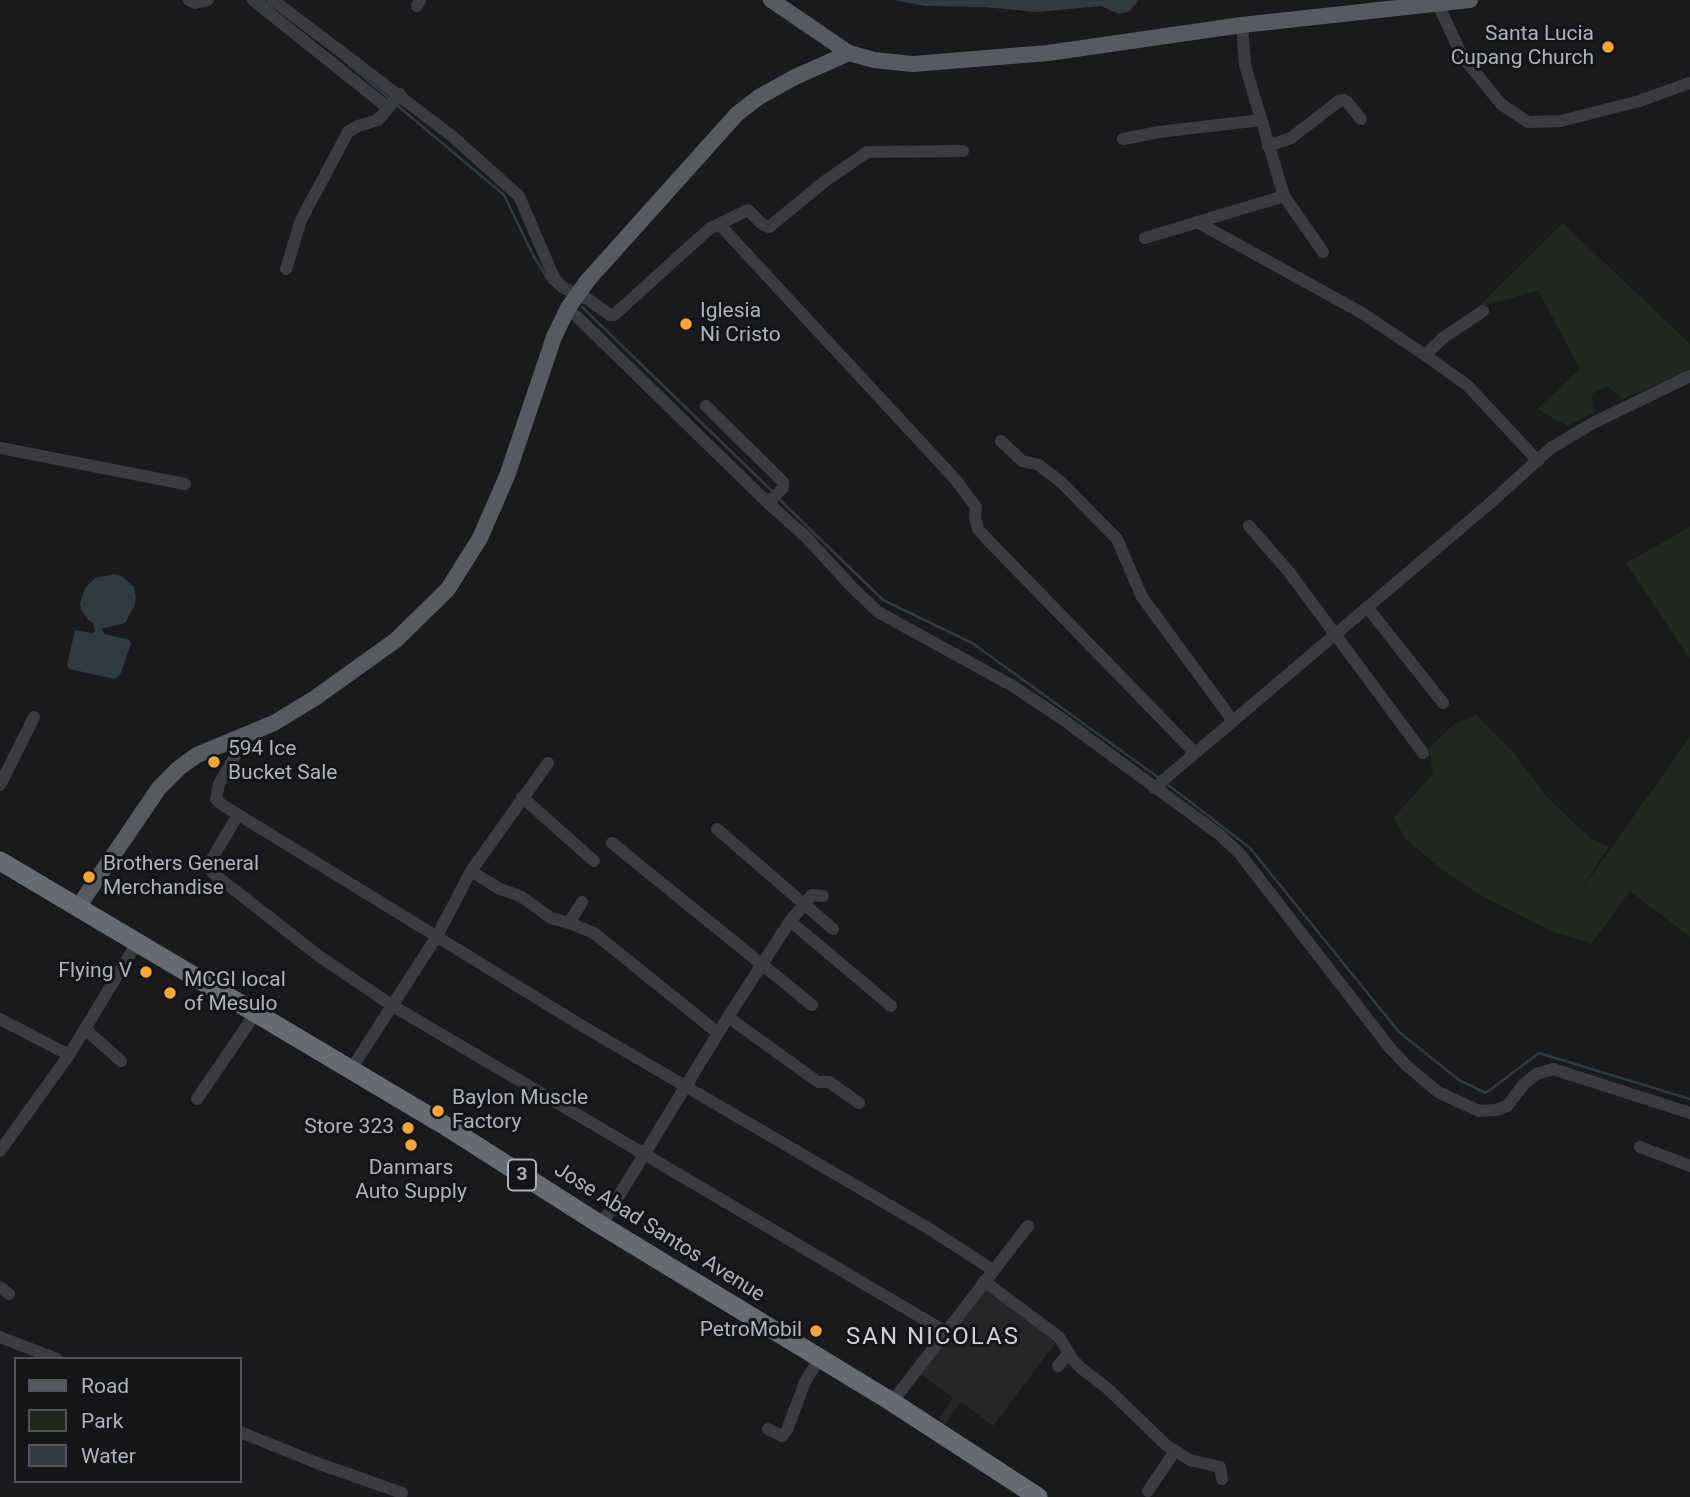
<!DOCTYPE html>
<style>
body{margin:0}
#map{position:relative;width:1690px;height:1497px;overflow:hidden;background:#1a1a1c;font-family:Roboto,sans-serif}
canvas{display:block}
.legend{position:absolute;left:14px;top:1357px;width:228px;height:126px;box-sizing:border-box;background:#151517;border:2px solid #525459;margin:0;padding:9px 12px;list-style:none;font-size:21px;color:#adb2bc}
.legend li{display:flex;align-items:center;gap:14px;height:35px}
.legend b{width:35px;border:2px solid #525459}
</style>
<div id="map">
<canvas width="1690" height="1497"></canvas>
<ul class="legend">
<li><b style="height:9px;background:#575a60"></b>Road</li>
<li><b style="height:19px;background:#202820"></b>Park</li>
<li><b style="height:19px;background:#2f3a41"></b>Water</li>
</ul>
</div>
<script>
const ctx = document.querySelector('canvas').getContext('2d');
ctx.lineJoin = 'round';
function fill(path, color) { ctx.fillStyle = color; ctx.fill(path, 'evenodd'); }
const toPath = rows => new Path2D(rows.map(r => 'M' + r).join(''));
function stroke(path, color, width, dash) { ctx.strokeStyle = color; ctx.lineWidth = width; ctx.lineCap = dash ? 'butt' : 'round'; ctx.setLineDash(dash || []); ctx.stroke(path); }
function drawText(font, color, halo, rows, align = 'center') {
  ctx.font = font + ' Roboto,sans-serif'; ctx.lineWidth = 6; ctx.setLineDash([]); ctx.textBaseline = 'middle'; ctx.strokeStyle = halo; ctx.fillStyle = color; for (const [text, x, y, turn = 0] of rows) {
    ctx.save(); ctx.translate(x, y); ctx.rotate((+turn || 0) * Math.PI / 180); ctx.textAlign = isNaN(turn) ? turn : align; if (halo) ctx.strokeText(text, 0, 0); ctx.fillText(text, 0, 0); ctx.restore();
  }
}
fill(toPath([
 [982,1287,1056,1342,993,1426,961,1402,943,1426,937,1421,953,1398,918,1372]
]), '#262629');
fill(toPath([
 [1563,223,1690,344,1690,371,1622,399,1607,386,1592,394,1593,413,1567,426,1537,409,1580,369,1538,290,1477,308],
 [1690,527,1690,659,1626,563],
 [1476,715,1512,751,1545,795,1590,838,1609,847,1575,899,1690,737,1690,937,1630,891,1592,943,1553,932,1480,895,1442,870,1406,839,1393,818,1433,774,1429,748,1454,724]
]), '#202820');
fill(toPath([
 [893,0,1139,0,1130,11,1119,14,1101,6,1037,12,984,7,925,6],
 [114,574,122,576,134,587,136,597,134,607,125,623,101,629,105,634,130,640,131,644,120,675,115,679,69,669,67,665,75,630,92,633,95,631,93,623,88,620,81,610,80,603,85,588,95,578]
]), '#2f3a41');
stroke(toPath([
 [263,0,272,6],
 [349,65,390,99],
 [398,106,504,195,533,255,550,283],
 [582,307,773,492],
 [777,497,883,600,972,643,1159,778],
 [1167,784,1250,848,1399,1032,1459,1080,1486,1093,1539,1053,1690,1099]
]), '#2f3a41', 2.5);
stroke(toPath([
 [189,0,195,3,208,0],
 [253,0,387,107],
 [273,0,452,136,519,196,555,280,562,287,589,300,610,315,614,315,709,229,748,210,762,224,769,227,824,182,867,152,963,151],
 [1438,4,1462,56,1501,104,1528,122,1561,121,1639,101,1690,83],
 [417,6,420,0],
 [1242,25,1245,65,1284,196,1323,252],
 [1123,139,1159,132,1261,120],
 [1268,146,1291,138,1339,101,1344,100,1347,102,1361,119],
 [1197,222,1362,313,1425,355,1468,386,1538,461],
 [719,224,955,479,976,507,975,518,978,529,986,538,1195,753],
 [1145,238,1284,196],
 [286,269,301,220,348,132,358,126,378,120,400,94],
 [568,308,768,503,806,537,852,587,878,612,1011,685,1058,716,1220,835,1240,854,1390,1048,1406,1065,1438,1092,1479,1111,1496,1110,1507,1106,1524,1084,1536,1074,1553,1069,1690,1113],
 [1425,355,1444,337,1483,311],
 [706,406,783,482,783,488,768,503],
 [1001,441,1022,461,1039,465,1062,483,1117,539,1142,597,1233,721],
 [0,448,185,484],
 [1249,526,1289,572,1423,753],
 [1367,607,1443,703],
 [248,734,219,784,216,799,221,804,579,1024,928,1228,993,1270],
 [0,785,34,717],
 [1154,788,1488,505,1551,448,1593,423,1690,376],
 [522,797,594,861],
 [238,815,210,862,209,868,214,874,319,956,393,1006,946,1332],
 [717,829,833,929],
 [612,843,812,1005],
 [471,871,498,888,522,897,551,918,569,923,582,902],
 [790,921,891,1006],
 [569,923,594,933,718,1033],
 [728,1017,818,1082,829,1082,859,1103],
 [0,1019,69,1055],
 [85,1029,121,1061],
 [350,1071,437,936,471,871,548,763],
 [197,1099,255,1014],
 [1640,1147,1690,1166],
 [0,1151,69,1055,137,943],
 [601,1225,728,1017,790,921,812,895,823,896],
 [984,1281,1059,1337,1073,1360,1082,1369,1107,1388,1166,1445,1190,1460,1220,1467,1222,1479],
 [0,1287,9,1294],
 [0,1337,57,1359],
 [1058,1366,1069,1353],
 [892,1402,1028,1226],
 [768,1429,782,1436,787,1430,805,1382,819,1359],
 [240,1432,317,1463,402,1493],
 [1148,1491,1175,1451]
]), '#3b3c41', 12);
stroke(toPath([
 [771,0,849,53,874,60,913,64,1048,53,1242,25,1470,0],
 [78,907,159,788,179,768,197,755,274,723,315,698,396,640,448,589,480,538,507,476,554,337,568,308,588,280,737,114,759,97,795,77,849,53]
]), '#575a60', 16);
stroke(toPath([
 [0,861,444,1125,601,1225,892,1402,1038,1497]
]), '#676b72', 19);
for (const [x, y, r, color] of [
 [1608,47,7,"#f3a73b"],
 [686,324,7,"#f3a73b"],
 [214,762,7,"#f3a73b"],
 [89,877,7,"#f3a73b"],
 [146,972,7,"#f3a73b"],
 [170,993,7,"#f3a73b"],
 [438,1111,7,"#f3a73b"],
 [408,1128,7,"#f3a73b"],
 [411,1145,7,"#f3a73b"],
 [816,1331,7,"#f3a73b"]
]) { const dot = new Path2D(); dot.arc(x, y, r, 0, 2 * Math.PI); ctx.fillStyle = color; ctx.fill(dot); stroke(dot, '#151517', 2.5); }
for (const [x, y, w] of [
 [522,1175,28]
]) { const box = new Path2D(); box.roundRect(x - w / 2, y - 15.5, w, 31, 5); ctx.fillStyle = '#151517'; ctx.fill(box); stroke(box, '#adb2bc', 2); }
drawText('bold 19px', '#adb2bc', null, [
 ["3",522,1175]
]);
drawText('21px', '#adb2bc', '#151517', [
 ["Santa Lucia",1594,35,"right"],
 ["Cupang Church",1594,59,"right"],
 ["Iglesia",700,312],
 ["Ni Cristo",700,336],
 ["594 Ice",228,750],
 ["Bucket Sale",228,774],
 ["Brothers General",103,865],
 ["Merchandise",103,889],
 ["Flying V",132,972,"right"],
 ["MCGI local",184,981],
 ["of Mesulo",184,1005],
 ["Baylon Muscle",452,1099],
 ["Factory",452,1123],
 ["Store 323",394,1128,"right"],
 ["Danmars",411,1169,"center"],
 ["Auto Supply",411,1193,"center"],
 ["PetroMobil",802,1331,"right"]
], 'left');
drawText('21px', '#adb2bc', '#151517', [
 ["Jose Abad Santos Avenue",659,1233,32]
]);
ctx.letterSpacing = '2px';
drawText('24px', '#ced1d8', '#151517', [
 ["SAN NICOLAS",933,1338]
]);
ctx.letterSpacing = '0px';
</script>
